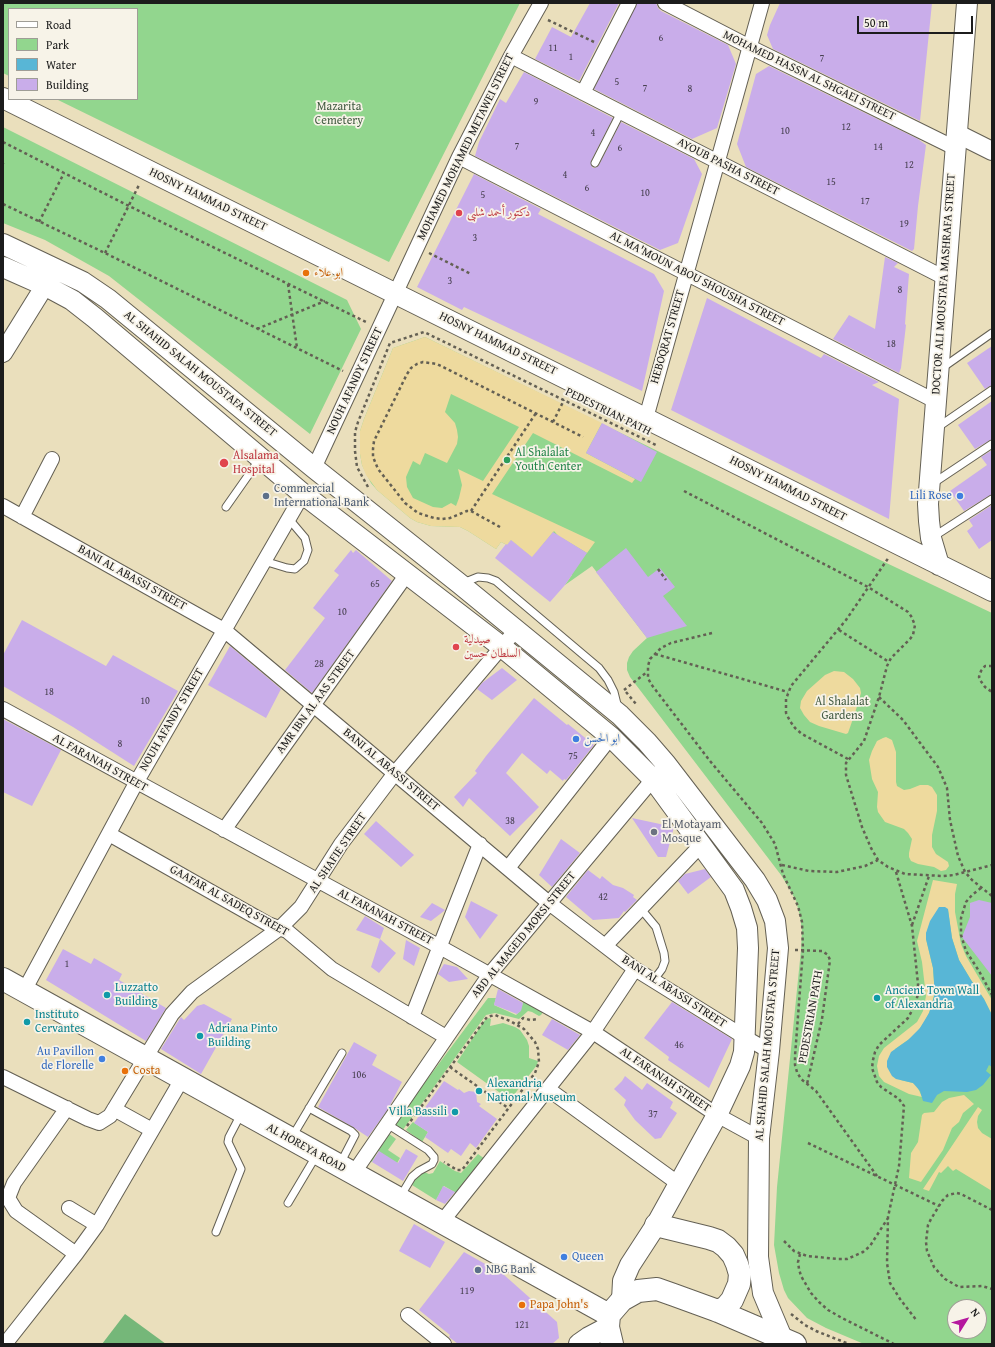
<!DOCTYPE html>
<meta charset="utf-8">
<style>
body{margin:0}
#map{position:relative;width:995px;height:1347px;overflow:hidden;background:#eadfbc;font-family:"Gentium Book Plus",serif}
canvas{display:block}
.frame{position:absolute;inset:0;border:4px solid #1c1c1c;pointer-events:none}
.legend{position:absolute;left:8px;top:8px;width:130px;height:92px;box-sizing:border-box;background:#f7f3e8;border:1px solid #9f9d96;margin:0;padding:5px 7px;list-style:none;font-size:12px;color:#1c1c1c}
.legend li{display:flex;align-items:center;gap:8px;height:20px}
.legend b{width:20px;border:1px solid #9f9d96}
.north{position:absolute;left:947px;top:1299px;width:40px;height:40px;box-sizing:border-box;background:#f7f3e8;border:1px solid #9f9d96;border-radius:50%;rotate:53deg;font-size:11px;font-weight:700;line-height:16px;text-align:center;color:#1c1c1c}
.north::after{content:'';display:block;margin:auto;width:14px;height:18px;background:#b5179e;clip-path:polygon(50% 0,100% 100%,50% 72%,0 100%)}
.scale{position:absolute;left:857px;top:16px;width:116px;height:18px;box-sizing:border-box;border:2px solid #1c1c1c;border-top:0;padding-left:5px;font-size:12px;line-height:14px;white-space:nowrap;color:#1c1c1c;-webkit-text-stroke:3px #f7f3e8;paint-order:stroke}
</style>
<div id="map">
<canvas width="995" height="1347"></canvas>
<div class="frame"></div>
<ul class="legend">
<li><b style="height:5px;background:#fff"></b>Road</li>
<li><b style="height:11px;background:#92d68e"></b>Park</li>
<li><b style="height:11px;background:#58b6d6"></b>Water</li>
<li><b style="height:11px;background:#c9adea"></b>Building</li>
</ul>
<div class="north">N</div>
<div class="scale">50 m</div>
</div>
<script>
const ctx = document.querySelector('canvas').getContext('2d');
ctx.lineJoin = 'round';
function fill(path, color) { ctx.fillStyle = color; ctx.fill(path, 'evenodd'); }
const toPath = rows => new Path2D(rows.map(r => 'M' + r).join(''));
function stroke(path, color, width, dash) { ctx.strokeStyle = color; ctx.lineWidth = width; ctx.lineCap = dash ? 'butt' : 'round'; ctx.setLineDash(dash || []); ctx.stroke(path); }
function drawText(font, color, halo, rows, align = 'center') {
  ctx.font = font + ' "Gentium Book Plus",Amiri,serif'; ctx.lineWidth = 3.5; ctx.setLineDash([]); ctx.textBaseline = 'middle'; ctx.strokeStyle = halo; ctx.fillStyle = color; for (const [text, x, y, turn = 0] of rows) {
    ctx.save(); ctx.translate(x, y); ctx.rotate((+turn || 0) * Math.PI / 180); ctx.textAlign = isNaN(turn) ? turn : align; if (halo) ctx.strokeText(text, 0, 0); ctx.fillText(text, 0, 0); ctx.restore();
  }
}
fill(toPath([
 [3,3,520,3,389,262,56,99,137,99,137,9,9,9,9,76,3,73],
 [3,127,347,300,361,329,310,434,109,276,45,240,3,223],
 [425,337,878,559,992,613,992,1344,864,1344,826,1328,807,1318,788,1298,784,1290,779,1273,774,1245,775,1226,777,1187,801,950,802,931,800,916,796,901,789,888,781,875,630,677,627,670,627,663,629,657,633,651,647,638,592,566,565,585,511,540,507,545,501,542,496,549,468,531,460,527,431,526,417,522,410,518,377,490,371,483,362,465,360,454,360,431,364,419,393,348],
 [955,1307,979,1307,979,1331,955,1331],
 [488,998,496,998,494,1005,516,1015,521,1010,519,1006,522,1006,523,1001,543,1012,541,1015,539,1016,532,1012,528,1011,519,1019,495,1013,486,1015,402,1131,393,1125],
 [489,1018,491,1019,490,1026,503,1023,515,1027,520,1030,527,1040,529,1046,529,1058,538,1061,537,1065,510,1100,457,1062,484,1021],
 [413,1122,428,1132,422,1142,406,1130],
 [388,1133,396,1139,388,1150,400,1158,395,1167,385,1156,378,1151,372,1162,368,1160],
 [478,1154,485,1159,456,1193,444,1186,436,1200,412,1185,419,1172,422,1171,429,1174,433,1173,440,1161,455,1171,461,1173]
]), '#92d68e');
fill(toPath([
 [125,1314,166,1344,102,1344]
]), '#75b779');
fill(toPath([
 [425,337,602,423,586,453,635,479,632,483,533,433,492,494,595,542,587,553,562,538,561,539,554,531,540,548,549,559,572,575,565,585,511,540,507,545,501,542,496,549,468,531,460,527,431,526,417,522,410,518,377,490,366,475,362,465,360,454,360,431,364,419,393,348],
 [451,394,519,427,483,481,458,469,462,485,459,498,456,506,451,503,442,508,433,507,413,498,407,487,406,477,413,461,420,465,425,453,447,463,457,444,458,437,457,430,455,423,445,412],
 [834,671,844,672,853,679,860,688,861,693,855,713,848,733,846,734,819,726,810,722,804,715,800,708,801,701,807,691,825,675],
 [886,737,892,740,896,752,896,782,897,786,904,790,910,789,920,785,928,785,932,787,937,795,937,811,932,835,932,847,936,854,948,862,949,866,946,870,941,871,934,867,918,864,911,861,909,857,909,853,912,839,908,833,904,829,885,822,878,812,877,807,878,792,872,779,869,760,872,751,877,741,883,738],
 [933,880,957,884,955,894,955,912,961,944,966,956,992,1000,992,1015,984,999,971,980,959,960,952,938,948,910,926,933,926,939,933,968,934,982,934,996,929,1013,925,1021,915,1035,895,1049,901,1080,913,1083,917,1086,922,1097,909,1094,884,1082,879,1076,877,1066,879,1056,884,1048,917,1022,923,1011,926,996,922,962,917,941],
 [964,1095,974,1104,963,1113,959,1122,952,1128,943,1150,921,1182,909,1178,911,1153,918,1142,922,1115,924,1113,934,1112,942,1102,949,1098],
 [978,1107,982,1110,978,1116,977,1122,978,1128,982,1133,992,1139,992,1191,956,1169,953,1171,948,1166,941,1173,939,1172,929,1191,923,1189]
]), '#eeda9e');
fill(toPath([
 [939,907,945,907,948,909,952,938,959,960,971,980,984,999,992,1015,992,1067,989,1065,986,1071,991,1075,983,1085,976,1090,967,1092,944,1091,937,1095,932,1103,923,1101,920,1091,913,1083,896,1079,892,1076,887,1067,887,1061,891,1052,908,1040,920,1028,929,1013,932,1005,934,996,934,982,933,968,926,939,926,933,930,921]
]), '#58b6d6');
fill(toPath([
 [590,3,619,3,579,81,535,59,552,27,571,37],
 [637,3,656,3,658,8,661,11,728,45,736,64,717,128,692,139,594,89],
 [780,3,932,3,920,121,773,49,767,35,770,25],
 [769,66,918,139,926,145,918,206,914,249,912,251,746,167,737,144,756,74],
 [524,72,613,118,591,161,591,165,593,168,597,167,599,165,621,122,694,159,702,174,678,243,660,250,475,156,479,142,500,99,506,103],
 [474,174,541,209,538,214,654,274,664,291,642,391,464,307,462,310,417,287],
 [885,257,898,263,894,267,909,274,905,324,906,325,901,368,899,373,833,339,849,315,875,329],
 [707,298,821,358,824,354,879,382,872,385,899,399,889,519,671,410],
 [992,346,992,385,985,389,967,363],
 [992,401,992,439,975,449,958,425],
 [602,423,657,452,641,482,586,453],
 [992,450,992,494,964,511,950,491,987,465,981,457],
 [992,505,992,540,979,549,967,531,973,526,969,520],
 [553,532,587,553,565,585,550,602,495,558,506,544,507,545,511,540,532,557],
 [626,548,648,577,660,568,675,587,663,596,687,626,647,638,596,572],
 [351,550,353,553,356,550,392,581,312,693,285,670,325,618,313,608,339,575,334,571],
 [22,620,106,666,113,655,178,691,134,766,73,727,3,686,3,655],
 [230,646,281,689,266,718,208,685],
 [502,668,517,680,492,700,477,689,482,683],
 [534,698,567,725,568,724,594,745,566,780,564,779,563,781,550,770,547,774,522,753,506,773,539,807,510,836,469,798,463,807,454,797,477,773,475,771,486,756],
 [3,719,61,750,32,806,3,792],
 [632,818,674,827,666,857,658,857],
 [376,821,414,855,401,867,364,834],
 [561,839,580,853,552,887,539,875],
 [705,869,711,877,688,894,678,881,685,874],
 [588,870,600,879,602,876,613,885,623,888,634,895,633,897,637,900,625,912,624,911,619,918,593,920,566,897],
 [979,900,992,903,992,976,962,937,970,917,970,903],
 [471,901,498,915,480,939,465,917],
 [432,903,445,910,444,911,431,921,420,917],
 [365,916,384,928,380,939,356,930],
 [380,939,396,953,379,973,371,967],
 [406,940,420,948,414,966,403,959],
 [63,949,91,964,94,958,122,974,119,980,166,1008,146,1041,46,980],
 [444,964,457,967,468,979,449,982,438,974],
 [498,989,523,1003,521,1011,517,1014,494,1005],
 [672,1002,732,1039,709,1088,668,1060,669,1057,644,1038],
 [204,1004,232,1019,201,1074,161,1049,181,1017,184,1020,197,1006],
 [552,1019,580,1035,568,1050,542,1035],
 [354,1042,377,1055,372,1065,402,1082,388,1109,368,1137,353,1127,318,1107],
 [625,1076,642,1090,647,1083,673,1102,670,1108,677,1113,661,1138,655,1139,635,1120,624,1105,626,1100,614,1089,622,1081],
 [444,1081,458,1090,459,1089,464,1093,469,1091,476,1092,477,1102,481,1104,479,1106,497,1119,476,1148,470,1143,461,1156,451,1149,448,1153,425,1137,428,1132,414,1123],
 [406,1149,418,1156,403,1181,372,1162,379,1151,398,1163],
 [443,1186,455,1192,445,1204,436,1200],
 [414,1224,445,1242,430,1268,399,1251],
 [464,1252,503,1274,557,1322,559,1338,552,1344,458,1344,449,1337,450,1335,419,1310]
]), '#c9adea');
const service = toPath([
 [595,163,621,112],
 [942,368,992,333],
 [938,427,992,390],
 [932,484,992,444],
 [226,507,259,460],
 [933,537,992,499],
 [264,561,287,568,295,569,304,561,308,550,305,538,289,519],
 [463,583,478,577,488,578,496,581,503,587,599,668,608,680,614,692,618,708],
 [641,909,656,927,664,953,665,961,662,969,653,981],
 [309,1108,351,1131,355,1135,340,1164],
 [387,1124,428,1150,434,1157,434,1160,432,1164,419,1171,412,1177,400,1197],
 [292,1137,342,1053],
 [288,1203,316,1156],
 [216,1232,241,1169,228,1142,229,1137,241,1114]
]);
const minor = toPath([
 [665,3,750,47,955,148],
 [511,56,945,278],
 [583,93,629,3],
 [459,157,935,401],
 [646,418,762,3],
 [314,468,459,157,511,56,541,3],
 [3,506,224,630,549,903,635,969,746,1038,769,1051],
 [22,517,52,459],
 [3,709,440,947,593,1032,717,1115,759,1138],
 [224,830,407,574],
 [109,834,268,924,287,931,332,969,446,1037],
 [508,868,611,737],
 [605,946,701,845],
 [24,991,136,783,303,494],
 [412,1017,480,844],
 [3,1077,88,1119,99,1123,110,1116,172,1014,192,992,280,928,301,907,341,844,395,773,516,630],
 [548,1089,679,1184],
 [67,1108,14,1183,8,1198,16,1211,76,1254],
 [114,1109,152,1130],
 [353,1174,490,974,659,772],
 [69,1208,97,1225],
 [441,1223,593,1032,635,969],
 [408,1315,444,1344],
 [5,1344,76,1254,97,1225,182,1079]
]);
const tertiary = toPath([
 [956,133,992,151],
 [3,353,52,274]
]);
const secondary = toPath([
 [3,98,992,591],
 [3,244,83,282,108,299,314,468,460,584,620,715,647,742,666,764,755,880,767,900,775,921,778,948,769,1051,759,1138,758,1257,763,1293,782,1338],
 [3,267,46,286,72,300,95,318,303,494,502,647,611,737,653,779,734,890,741,908,747,928,748,948,744,1052,740,1066,717,1115,656,1225,630,1265,623,1281,622,1300],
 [939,565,931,538,929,521,928,504,967,3],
 [579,1344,589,1337,608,1327]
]);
const primary = toPath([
 [3,979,609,1315],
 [656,1225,709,1238,718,1241,726,1247,733,1255,737,1264,740,1274,739,1284,732,1300,726,1307,718,1311],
 [612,1344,608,1327,609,1315,622,1300,638,1291,657,1289,674,1295,718,1311,795,1344]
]);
stroke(service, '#646054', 9);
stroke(minor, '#646054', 16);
stroke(tertiary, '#646054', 20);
stroke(secondary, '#646054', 22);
stroke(primary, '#646054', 24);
stroke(toPath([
 [548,20,594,42],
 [3,142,129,206,366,322],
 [3,163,3,164],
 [3,204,105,253,343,371],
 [39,222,64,173],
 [105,253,139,185],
 [429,253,471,274],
 [288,284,297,348],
 [257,329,325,301],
 [553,422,564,400],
 [368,487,357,467,355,451,355,432,358,422,390,343,424,332,656,445],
 [684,491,868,587,908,612,911,616,915,625,913,635,910,639,891,658,887,666,879,697,864,741,846,763,846,775,862,827,871,848,878,860,888,867,905,874,943,876,954,875,992,865],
 [471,511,536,413],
 [500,527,471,511,467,511,450,518,442,519,434,518,418,513,405,503,378,469,373,457,373,449,374,441,407,374,411,368,417,364,423,362,437,364,583,437],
 [658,569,666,580],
 [839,630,889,662],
 [712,633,671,643,661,648,650,659,648,666,648,678,651,684,710,761,762,823,775,844,783,874,798,906,802,922,803,950,795,1056,795,1065,797,1072,801,1079,816,1091,877,1176],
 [655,654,788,692],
 [992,666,985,666,981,671,979,677,980,680,985,687,992,692],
 [624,690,647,672],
 [626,692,636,704],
 [879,697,903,720,938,767,947,788,950,820,958,856,965,872,972,880,992,896],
 [848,759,802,734,795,728,790,721,786,713,786,699,791,686,846,620,889,557],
 [782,865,809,871,837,872,865,866,878,860],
 [896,872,912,926,918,984,918,994,915,1005,908,1018,879,1045,875,1052,873,1060,872,1068,877,1082,881,1087,899,1099,904,1106,899,1166,888,1217,887,1263,890,1283,900,1299,917,1321],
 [981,888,972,895,966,902,961,918,961,935,966,951,979,971,992,995],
 [912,925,929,876],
 [795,950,822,951,828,955,830,960,822,1019,807,1084],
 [518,1024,523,1018,530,1020,538,1019],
 [450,1067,508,1108],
 [407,1126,487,1017,495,1015,510,1021,524,1029,535,1042,538,1049,539,1062,535,1073,462,1170,457,1170,444,1162],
 [808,1143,939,1206],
 [992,1210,961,1194,957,1193,948,1195,942,1201,931,1219,928,1225,926,1242,927,1251,934,1267,945,1279,959,1287,982,1286,992,1289],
 [784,1241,794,1251,807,1256,838,1259,847,1259,863,1252,870,1246,888,1218],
 [800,1254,798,1262,799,1269,801,1276,811,1293,819,1302,828,1310,842,1318,894,1344],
 [791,1314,805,1325,816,1331,849,1344]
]), '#646054', 2.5, [3, 3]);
stroke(service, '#fff', 7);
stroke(minor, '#fff', 14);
stroke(tertiary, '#fff', 18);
stroke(secondary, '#fff', 20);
stroke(primary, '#fff', 22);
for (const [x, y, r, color] of [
 [459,213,4,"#e0444e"],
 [306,273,4,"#e8710a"],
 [507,460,4,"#2e9e5b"],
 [224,463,5,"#e0444e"],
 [266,496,4,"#5c6f8a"],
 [960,496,4,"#3f7fe0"],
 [456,647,4,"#e0444e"],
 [576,739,4,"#3f7fe0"],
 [654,832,4,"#6b7280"],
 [107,995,4,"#0f9aa8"],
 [877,998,4,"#0f9aa8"],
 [27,1022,4,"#0f9aa8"],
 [200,1036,4,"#0f9aa8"],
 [102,1059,4,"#3f7fe0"],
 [125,1071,4,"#e8710a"],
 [479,1091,4,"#0f9aa8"],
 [455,1112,4,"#0f9aa8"],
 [564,1257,4,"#3f7fe0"],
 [478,1270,4,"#5c6f8a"],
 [522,1305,4,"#e8710a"]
]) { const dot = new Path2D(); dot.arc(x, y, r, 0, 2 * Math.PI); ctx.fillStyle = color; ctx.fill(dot); stroke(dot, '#f7f3e8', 1.5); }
drawText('10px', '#474050', null, [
 ["6",661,38],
 ["11",553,48],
 ["1",571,57],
 ["7",822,58],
 ["5",617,82],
 ["7",645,88],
 ["8",690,89],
 ["9",536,102],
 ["12",846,127],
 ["10",785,131],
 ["4",593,133],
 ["7",517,146],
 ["14",878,147],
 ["6",620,148],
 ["12",909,165],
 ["4",565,175],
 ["15",831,182],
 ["6",587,188],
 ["10",645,193],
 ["5",483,195],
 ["17",865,201],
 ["19",904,224],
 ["3",475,238],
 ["3",450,281],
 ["8",900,290],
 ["18",891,344],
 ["65",375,584],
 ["10",342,612],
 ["28",319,664],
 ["18",49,692],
 ["10",145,701],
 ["8",120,744],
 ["75",573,756],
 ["38",510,821],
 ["42",603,897],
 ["1",67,964],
 ["46",679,1045],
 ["106",359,1075],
 ["37",653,1114],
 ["119",467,1291],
 ["121",522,1325]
]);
drawText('12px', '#1c1c1c', '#f7f3e8', [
 ["MOHAMED HASSN AL SHGAEI STREET",809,76,26],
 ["MOHAMED MOHAMED METAWEI STREET",466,147,-64],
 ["AYOUB PASHA STREET",728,167,27],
 ["HOSNY HAMMAD STREET",208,200,26],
 ["AL MA'MOUN ABOU SHOUSHA STREET",697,279,27],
 ["DOCTOR ALI MOUSTAFA MASHRAFA STREET",944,284,-86],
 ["HEBOQRAT STREET",668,337,-74],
 ["HOSNY HAMMAD STREET",498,344,26],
 ["AL SHAHID SALAH MOUSTAFA STREET",200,374,39],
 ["NOUH AFANDY STREET",355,381,-65],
 ["PEDESTRIAN PATH",608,412,26],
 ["HOSNY HAMMAD STREET",788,489,27],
 ["BANI AL ABASSI STREET",132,578,29],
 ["AMR IBN AL AAS STREET",316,702,-54],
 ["NOUH AFANDY STREET",172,720,-60],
 ["AL FARANAH STREET",100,763,29],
 ["BANI AL ABASSI STREET",391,770,40],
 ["AL SHAFIE STREET",338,853,-56],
 ["GAAFAR AL SADEQ STREET",229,901,29],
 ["AL FARANAH STREET",385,917,28],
 ["ABD AL MAGEID MORSI STREET",524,935,-51],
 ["BANI AL ABASSI STREET",674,992,33],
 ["PEDESTRIAN PATH",811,1017,-80],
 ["AL SHAHID SALAH MOUSTAFA STREET",768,1045,-85],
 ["AL FARANAH STREET",665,1080,34],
 ["AL HOREYA ROAD",306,1148,29]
]);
drawText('12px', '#455d44', '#f7f3e8', [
 ["Mazarita",339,107],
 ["Cemetery",339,121],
 ["Al Shalalat",842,702],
 ["Gardens",842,716]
]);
drawText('12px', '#be3a42', '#f7f3e8', [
 ["دكتور أحمد شلبى",467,213],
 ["Alsalama",233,456],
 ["Hospital",233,470],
 ["صيدلية",464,640],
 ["السلطان حسين",464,654]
], 'left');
drawText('12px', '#c56008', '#f7f3e8', [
 ["ابو علاء",314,273],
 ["Costa",133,1071],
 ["Papa John's",530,1305]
], 'left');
drawText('12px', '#27864d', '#f7f3e8', [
 ["Al Shalalat",515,453],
 ["Youth Center",515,467]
], 'left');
drawText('12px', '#4e5e75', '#f7f3e8', [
 ["Commercial",274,489],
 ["International Bank",274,503],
 ["NBG Bank",486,1270]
], 'left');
drawText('12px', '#366cbe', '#f7f3e8', [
 ["Lili Rose",952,496],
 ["ابو الحسن",584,739,"left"],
 ["Au Pavillon",94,1052],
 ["de Florelle",94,1066],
 ["Queen",572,1257,"left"]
], 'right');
drawText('12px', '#5b616d', '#f7f3e8', [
 ["El Motayam",662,825],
 ["Mosque",662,839]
], 'left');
drawText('12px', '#0d838f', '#f7f3e8', [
 ["Luzzatto",115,988],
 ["Building",115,1002],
 ["Ancient Town Wall",885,991],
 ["of Alexandria",885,1005],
 ["Instituto",35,1015],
 ["Cervantes",35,1029],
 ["Adriana Pinto",208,1029],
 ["Building",208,1043],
 ["Alexandria",487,1084],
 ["National Museum",487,1098],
 ["Villa Bassili",447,1112,"right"]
], 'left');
</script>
